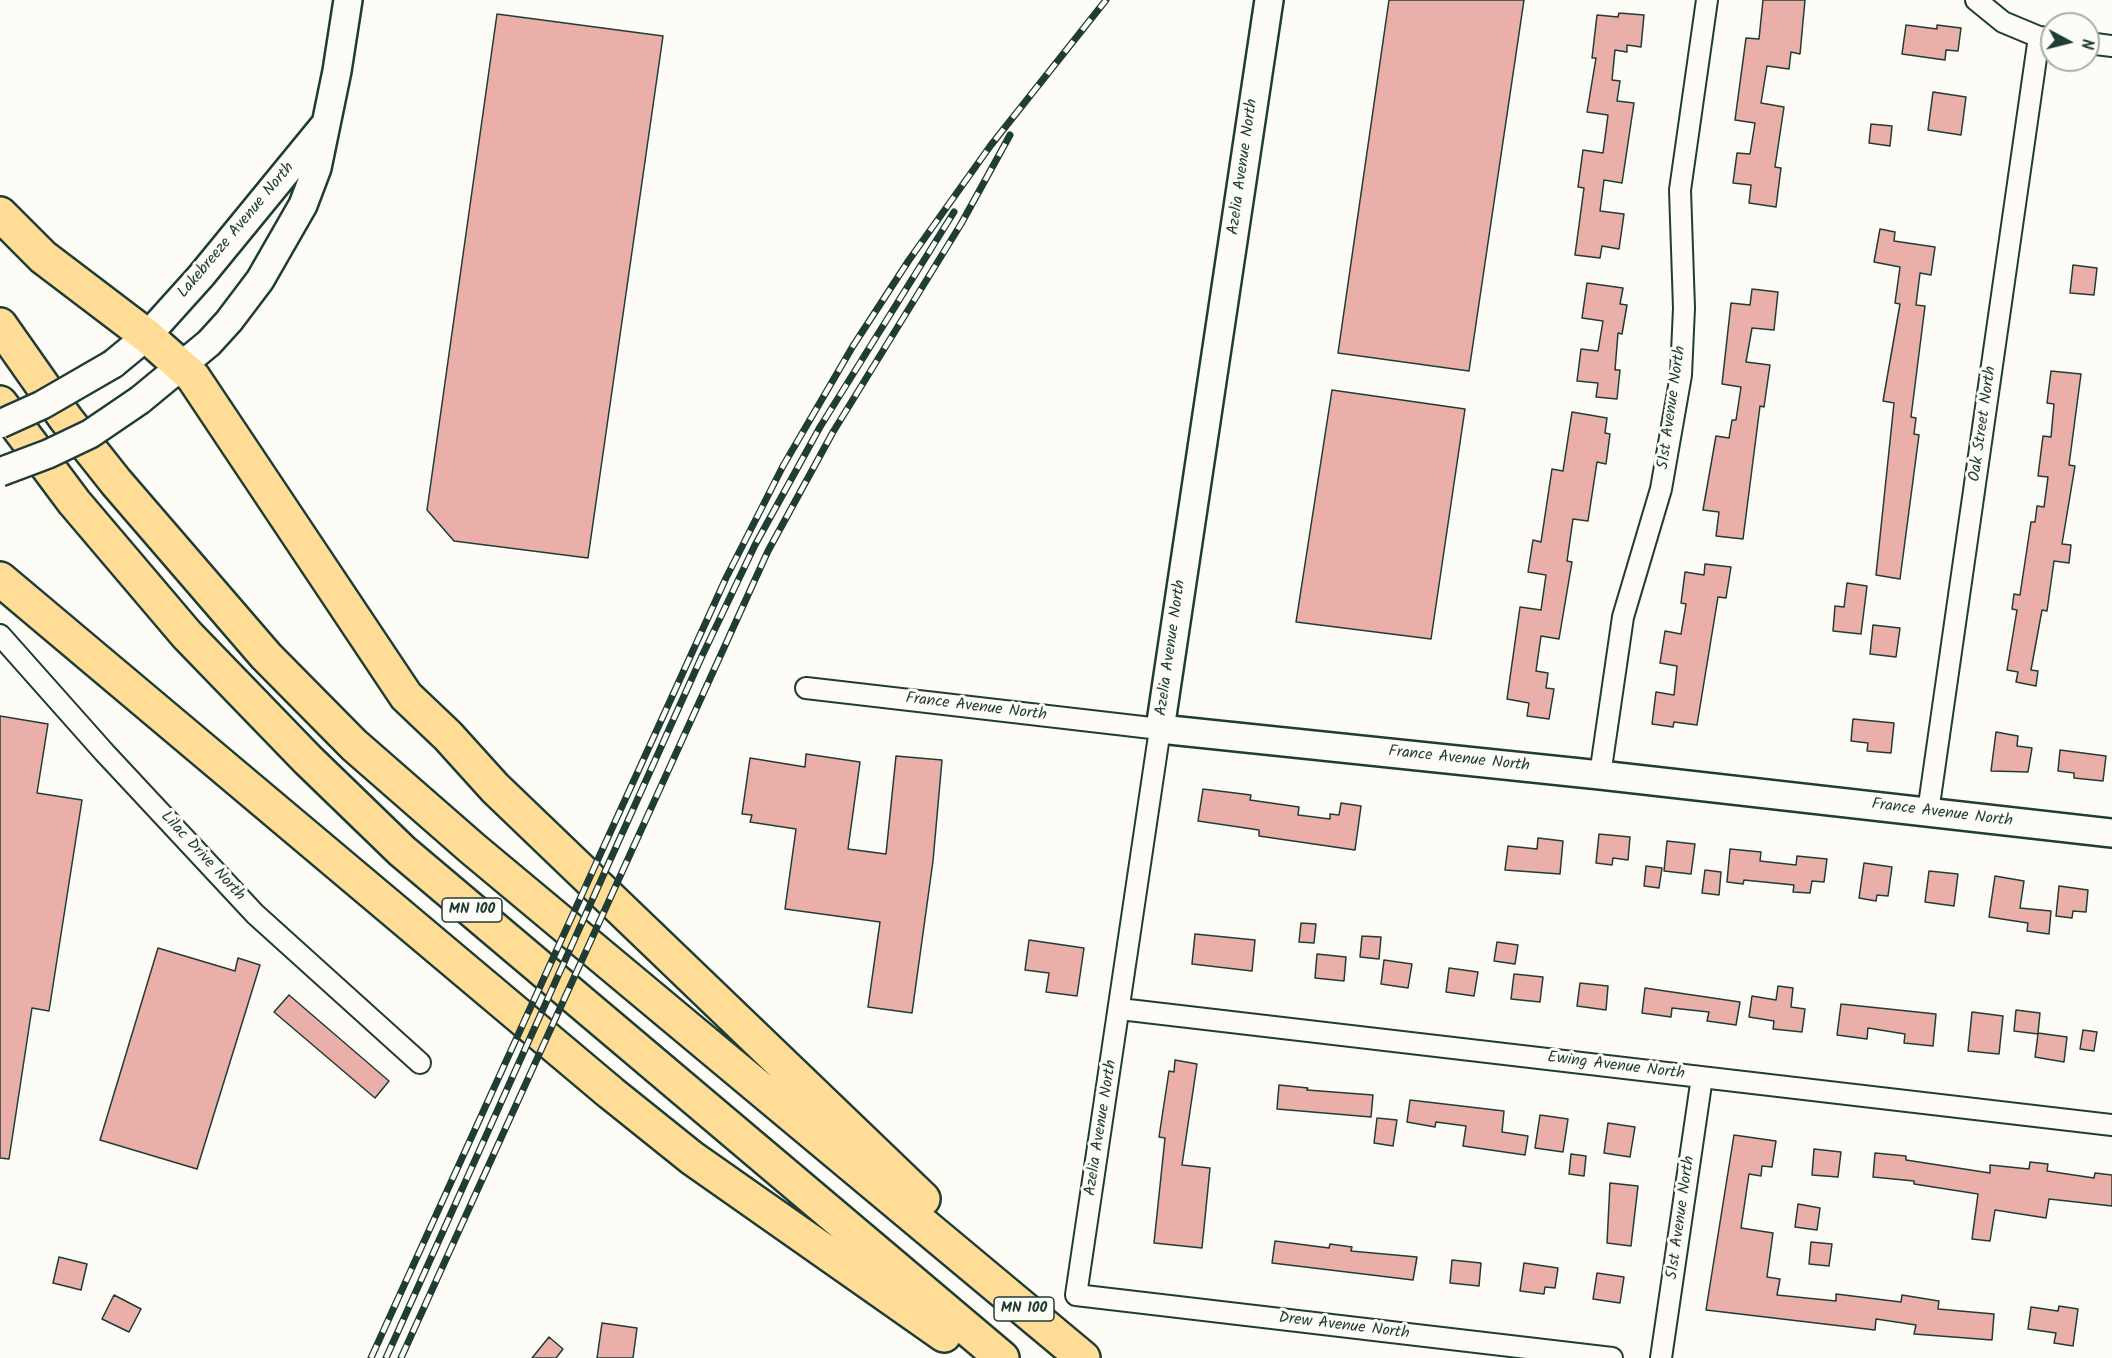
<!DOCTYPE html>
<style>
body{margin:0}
#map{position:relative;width:2112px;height:1358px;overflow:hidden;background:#fdfcf7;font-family:Kalam,sans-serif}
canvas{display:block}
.north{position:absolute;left:2040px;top:12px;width:60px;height:60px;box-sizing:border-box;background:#fdfcf7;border:2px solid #a4b0a9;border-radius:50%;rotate:97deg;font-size:16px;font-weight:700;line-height:24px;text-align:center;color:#1f3d34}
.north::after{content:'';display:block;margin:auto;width:21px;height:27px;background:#1f3d34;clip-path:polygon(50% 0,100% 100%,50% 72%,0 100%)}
</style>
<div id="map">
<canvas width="2112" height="1358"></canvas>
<div class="north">N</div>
</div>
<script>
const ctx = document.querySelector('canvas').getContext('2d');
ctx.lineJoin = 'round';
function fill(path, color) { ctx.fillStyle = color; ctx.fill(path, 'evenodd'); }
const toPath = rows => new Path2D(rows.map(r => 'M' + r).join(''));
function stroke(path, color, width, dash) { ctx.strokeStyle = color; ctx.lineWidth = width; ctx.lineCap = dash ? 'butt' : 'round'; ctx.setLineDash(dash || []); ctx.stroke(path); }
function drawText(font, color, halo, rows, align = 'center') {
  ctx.font = font + ' Kalam,sans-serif'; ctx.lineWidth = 6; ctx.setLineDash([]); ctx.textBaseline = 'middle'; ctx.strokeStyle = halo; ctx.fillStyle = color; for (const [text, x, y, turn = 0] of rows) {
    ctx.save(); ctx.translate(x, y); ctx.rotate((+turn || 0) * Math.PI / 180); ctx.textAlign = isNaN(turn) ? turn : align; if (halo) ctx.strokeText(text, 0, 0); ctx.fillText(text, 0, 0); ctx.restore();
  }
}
const building = toPath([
 [1389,0,1524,0,1469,371,1338,353,1389,0],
 [1763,0,1805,0,1800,54,1791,52,1789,69,1767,66,1761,103,1784,107,1775,167,1781,168,1776,207,1749,203,1751,185,1733,183,1737,153,1750,154,1755,123,1735,120,1746,38,1759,39,1763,0],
 [1619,13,1644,15,1641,47,1627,45,1627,52,1615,50,1612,80,1620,81,1617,101,1634,103,1622,183,1604,180,1600,211,1624,214,1619,249,1602,246,1600,258,1575,255,1584,188,1578,187,1583,150,1603,153,1608,115,1587,112,1596,58,1592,58,1597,15,1618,17,1619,13],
 [497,14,663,36,588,558,454,541,427,510,497,14],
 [1906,25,1937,29,1937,25,1961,28,1958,51,1946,50,1945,60,1902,54,1906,25],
 [1933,92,1966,97,1961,135,1928,130,1933,92],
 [1871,124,1892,126,1890,146,1869,143,1871,124],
 [1880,229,1895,232,1894,241,1935,247,1931,275,1920,273,1916,305,1925,306,1911,417,1916,418,1914,434,1919,435,1900,579,1876,575,1894,403,1883,401,1900,304,1895,303,1900,267,1874,262,1880,229],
 [2073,265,2097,268,2094,295,2070,293,2073,265],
 [1587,283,1623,288,1620,304,1627,305,1622,334,1618,333,1615,370,1620,370,1617,399,1596,397,1598,383,1577,381,1581,349,1598,351,1603,321,1582,318,1587,283],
 [1752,289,1778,292,1774,330,1752,328,1746,362,1770,365,1764,407,1760,406,1743,539,1716,536,1719,512,1703,510,1716,436,1729,438,1732,420,1736,420,1741,387,1722,384,1731,303,1750,305,1752,289],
 [2051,371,2081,374,2069,465,2075,466,2062,544,2071,545,2069,563,2054,561,2047,611,2042,610,2031,670,2038,671,2036,686,2016,682,2018,672,2007,670,2017,610,2012,609,2014,594,2020,595,2031,522,2035,522,2037,506,2044,507,2048,477,2038,476,2043,436,2051,437,2054,404,2047,403,2051,371],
 [1332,390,1465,409,1431,639,1296,622,1332,390],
 [1572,412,1607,418,1605,433,1610,434,1606,464,1597,462,1588,521,1573,519,1567,561,1572,562,1559,639,1541,636,1536,671,1548,673,1546,688,1554,689,1549,719,1527,716,1529,703,1507,699,1520,607,1541,610,1546,575,1528,572,1533,540,1541,542,1552,469,1563,471,1572,412],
 [1705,564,1731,567,1726,598,1718,597,1697,725,1674,722,1673,727,1652,724,1656,692,1674,695,1677,666,1660,663,1665,631,1681,634,1686,604,1681,603,1685,572,1704,575,1705,564],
 [1847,583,1867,586,1861,634,1833,631,1835,606,1844,607,1847,583],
 [1873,625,1900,628,1896,657,1870,654,1873,625],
 [0,716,48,724,37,793,82,800,49,1011,32,1008,9,1159,0,1158,0,716],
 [1853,719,1894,723,1891,753,1867,751,1868,743,1851,741,1853,719],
 [1996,732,2018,736,2017,746,2032,748,2028,772,1991,771,1996,732],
 [2060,750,2106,756,2103,781,2074,778,2074,773,2058,771,2060,750],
 [806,754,860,762,848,849,886,854,896,756,942,760,933,861,912,1013,868,1007,880,922,785,909,796,829,750,822,752,815,742,814,750,758,805,767,806,754],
 [1203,789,1251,795,1250,800,1299,807,1298,815,1330,819,1330,814,1339,815,1341,803,1361,806,1355,850,1259,836,1259,830,1198,821,1203,789],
 [1599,834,1630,837,1628,860,1613,858,1612,865,1596,863,1599,834],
 [1538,838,1563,841,1560,874,1505,870,1508,846,1537,849,1538,838],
 [1667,841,1695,844,1691,874,1664,871,1667,841],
 [1730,849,1761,852,1760,861,1796,865,1797,856,1827,859,1824,882,1812,881,1810,893,1793,892,1794,885,1744,880,1743,884,1727,882,1730,849],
 [1864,863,1892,867,1888,896,1877,895,1876,901,1859,898,1864,863],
 [1646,866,1662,868,1659,888,1644,886,1646,866],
 [1705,870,1721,872,1719,895,1702,893,1705,870],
 [1929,871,1958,874,1954,906,1925,902,1929,871],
 [1995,876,2024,881,2020,908,2051,911,2049,934,2027,931,2028,923,1989,917,1995,876],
 [2059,886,2088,890,2086,912,2073,911,2072,918,2056,916,2059,886],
 [1301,923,1316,924,1314,943,1299,942,1301,923],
 [1195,934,1255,940,1252,971,1192,964,1195,934],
 [1362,936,1381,937,1379,959,1360,957,1362,936],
 [1029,940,1084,948,1077,996,1046,992,1049,973,1025,970,1029,940],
 [1497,942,1518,945,1515,964,1494,961,1497,942],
 [158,948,235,971,238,958,260,965,197,1169,100,1140,158,948],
 [1317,954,1346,957,1344,981,1315,978,1317,954],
 [1384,960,1412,964,1408,988,1381,984,1384,960],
 [1449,968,1478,972,1474,996,1446,992,1449,968],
 [1514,974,1543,977,1540,1002,1511,999,1514,974],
 [1580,983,1608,986,1606,1010,1577,1006,1580,983],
 [1778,986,1793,988,1791,1007,1805,1009,1802,1032,1773,1029,1774,1021,1749,1017,1752,996,1776,1000,1778,986],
 [1645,988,1740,1002,1736,1025,1707,1021,1709,1012,1672,1008,1671,1017,1642,1013,1645,988],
 [289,995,389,1081,375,1098,274,1012,289,995],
 [1841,1004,1936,1014,1933,1046,1904,1043,1905,1034,1868,1028,1867,1039,1837,1035,1841,1004],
 [2016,1010,2040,1013,2038,1033,2067,1037,2064,1062,2035,1057,2038,1034,2014,1031,2016,1010],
 [1972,1012,2003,1016,1999,1054,1968,1051,1972,1012],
 [2083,1030,2097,1032,2094,1051,2080,1049,2083,1030],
 [1175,1060,1197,1064,1182,1165,1210,1168,1202,1248,1154,1243,1165,1138,1159,1137,1169,1071,1174,1072,1175,1060],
 [1279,1085,1308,1088,1307,1090,1373,1095,1371,1117,1277,1109,1279,1085],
 [1410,1100,1504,1111,1502,1132,1528,1136,1525,1155,1463,1146,1466,1126,1436,1122,1435,1127,1407,1122,1410,1100],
 [1540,1115,1568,1119,1563,1152,1535,1148,1540,1115],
 [1377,1118,1397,1120,1393,1146,1374,1143,1377,1118],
 [1608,1123,1635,1127,1630,1157,1604,1153,1608,1123],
 [1734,1135,1776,1141,1772,1167,1762,1166,1761,1176,1749,1174,1741,1228,1773,1233,1767,1277,1780,1279,1777,1295,1836,1301,1836,1294,1901,1302,1902,1295,1939,1301,1938,1309,1994,1314,1992,1340,1914,1334,1916,1325,1876,1319,1875,1330,1706,1310,1734,1135],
 [1814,1149,1841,1152,1838,1177,1812,1175,1814,1149],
 [1875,1153,1906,1156,1906,1160,1990,1173,1990,1165,2029,1169,2030,1162,2048,1164,2047,1171,2094,1178,2095,1173,2112,1175,2112,1206,2049,1199,2046,1218,1995,1210,1990,1241,1972,1239,1978,1194,1914,1184,1914,1181,1873,1177,1875,1153],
 [1571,1154,1586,1156,1584,1176,1569,1174,1571,1154],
 [1610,1183,1638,1186,1631,1246,1607,1243,1610,1183],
 [1798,1204,1820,1208,1817,1230,1795,1227,1798,1204],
 [1275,1241,1329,1248,1330,1244,1352,1247,1351,1251,1417,1257,1413,1280,1272,1263,1275,1241],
 [1811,1242,1832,1244,1829,1266,1809,1264,1811,1242],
 [59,1257,87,1264,81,1290,53,1283,59,1257],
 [1452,1260,1481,1263,1479,1286,1450,1283,1452,1260],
 [1524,1263,1558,1268,1555,1288,1545,1287,1544,1294,1520,1291,1524,1263],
 [1597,1273,1624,1277,1620,1303,1593,1299,1597,1273],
 [114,1295,141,1309,129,1332,102,1319,114,1295],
 [2059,1306,2078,1309,2073,1346,2054,1343,2056,1333,2028,1329,2031,1307,2058,1311,2059,1306],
 [602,1323,637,1328,633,1358,597,1358,602,1323],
 [549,1337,563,1349,556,1358,532,1358,549,1337]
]);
fill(building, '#eaafa9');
stroke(building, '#1f3d34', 1.5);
const street = toPath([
 [1976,0,2003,22,2039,37,2052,38],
 [2088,43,2112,46],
 [0,635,104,752,255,914,420,1063],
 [806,688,1160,729,1076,1295,1612,1358],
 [1600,775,1623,617,1661,489,1681,375,1684,308,1680,190,1707,0],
 [1928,812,2039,37],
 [1120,1009,2112,1125],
 [1661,1358,1702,1077]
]);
const secondary = toPath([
 [1269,0,1160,729,1600,775,2112,833],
 [113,364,147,336,201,276,323,127],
 [140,400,209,343,229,321,260,280,303,205,317,168,337,71,348,0]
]);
const highway = toPath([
 [0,214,43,257,147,336,193,377,406,696,448,736,495,788,923,1199],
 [0,325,66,419,116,482,266,656,354,745,473,849,1083,1358],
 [0,403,74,502,187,635,308,760,402,851,1002,1358],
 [0,579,611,1093,692,1158,944,1335]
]);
stroke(street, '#1f3d34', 24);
stroke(secondary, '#1f3d34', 32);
stroke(highway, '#1f3d34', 38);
stroke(street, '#fdfcf7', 20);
stroke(secondary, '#fdfcf7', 27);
stroke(highway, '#ffdd96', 33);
const rail = toPath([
 [371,1358,726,578,783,466,853,346,909,260,991,145,1106,0],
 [386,1358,702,656,755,545,820,427,954,212],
 [401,1358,768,551,833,432,961,224,1010,135]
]);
stroke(rail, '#1f3d34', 7);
stroke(rail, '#fdfcf7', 4.5, [14]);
const secondaryBridge = toPath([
 [0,424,42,405,113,364],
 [0,472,48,454,90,434,140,400]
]);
stroke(secondaryBridge, '#1f3d34', 32, []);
stroke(secondaryBridge, '#fdfcf7', 27);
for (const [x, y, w] of [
 [472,910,60],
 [1024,1309,60]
]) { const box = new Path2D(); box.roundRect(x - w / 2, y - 12, w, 24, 4.5); ctx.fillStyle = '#fdfcf7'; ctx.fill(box); stroke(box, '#1f3d34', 1.5); }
drawText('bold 15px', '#1f3d34', null, [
 ["MN 100",472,910],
 ["MN 100",1024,1309]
]);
drawText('16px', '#1f3d34', '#fdfcf7', [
 ["Azelia Avenue North",1244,167,-82],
 ["Lakebreeze Avenue North",237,231,-50],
 ["51st Avenue North",1673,408,-82],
 ["Oak Street North",1984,424,-82],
 ["Azelia Avenue North",1172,648,-82],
 ["France Avenue North",976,708,7],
 ["France Avenue North",1459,760,6],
 ["France Avenue North",1942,814,7],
 ["Lilac Drive North",202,857,47],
 ["Ewing Avenue North",1616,1067,7],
 ["Azelia Avenue North",1102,1128,-81],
 ["51st Avenue North",1682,1218,-82],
 ["Drew Avenue North",1344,1327,7]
]);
</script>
